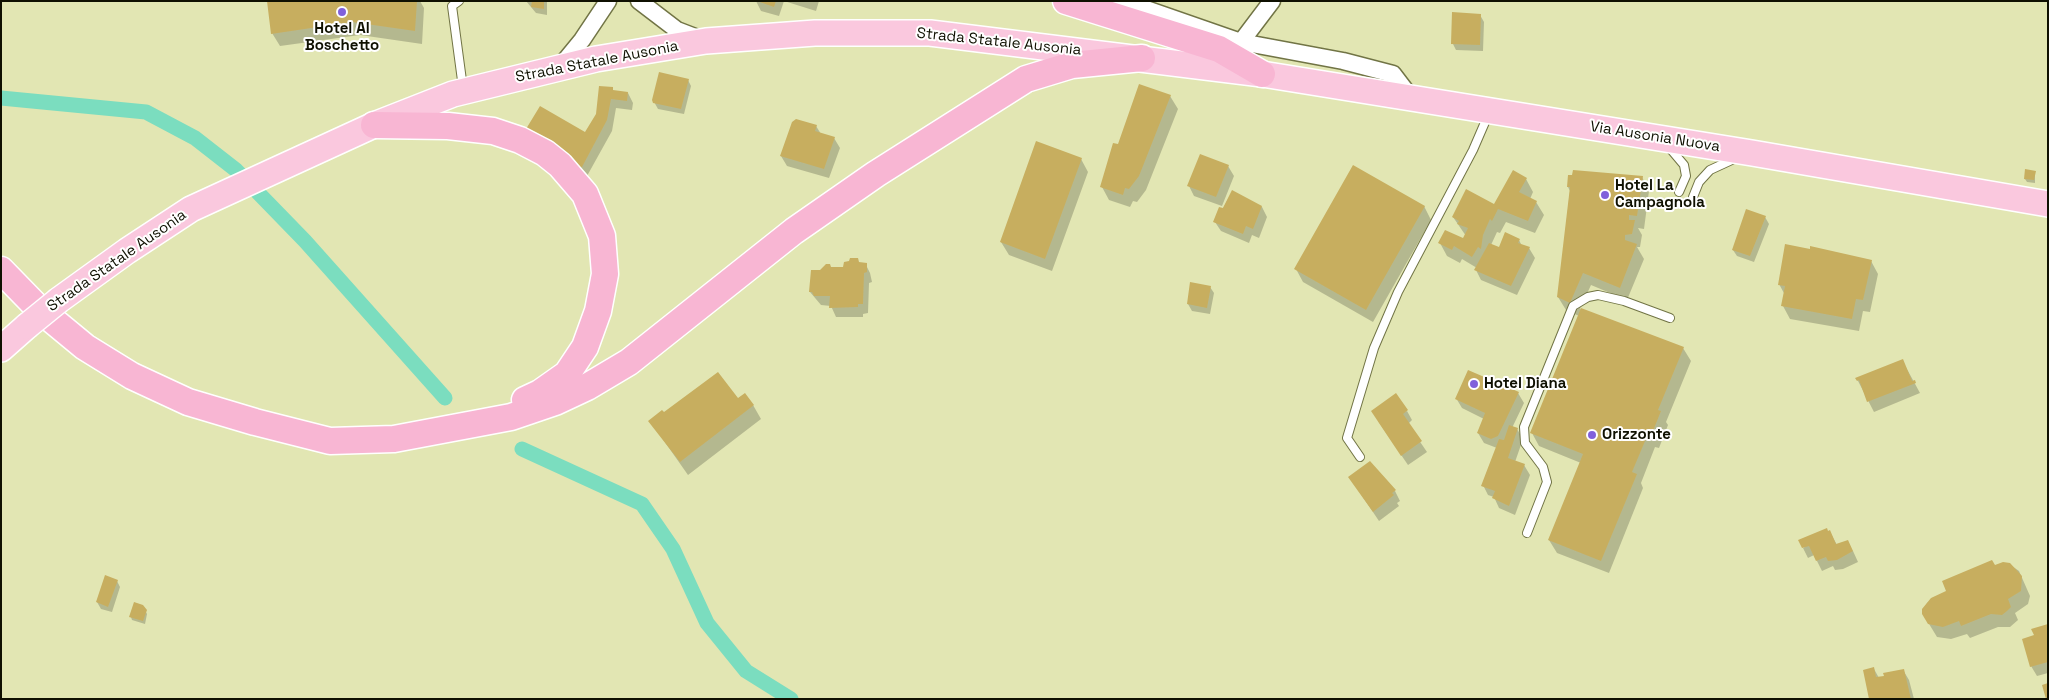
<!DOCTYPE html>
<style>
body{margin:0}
#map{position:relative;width:2049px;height:700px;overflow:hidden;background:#e2e6b3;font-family:"Space Grotesk",sans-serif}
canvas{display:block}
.frame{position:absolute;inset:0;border:2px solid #0f1001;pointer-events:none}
</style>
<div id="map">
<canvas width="2049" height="700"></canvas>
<div class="frame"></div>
</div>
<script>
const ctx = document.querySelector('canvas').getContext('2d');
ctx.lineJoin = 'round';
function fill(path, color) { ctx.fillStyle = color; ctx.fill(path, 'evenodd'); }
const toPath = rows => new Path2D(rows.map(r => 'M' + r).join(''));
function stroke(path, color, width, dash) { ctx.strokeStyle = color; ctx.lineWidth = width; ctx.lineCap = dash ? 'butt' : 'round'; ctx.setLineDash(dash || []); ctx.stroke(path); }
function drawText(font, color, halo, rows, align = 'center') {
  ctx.font = font + ' "Space Grotesk",sans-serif'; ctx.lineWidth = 4; ctx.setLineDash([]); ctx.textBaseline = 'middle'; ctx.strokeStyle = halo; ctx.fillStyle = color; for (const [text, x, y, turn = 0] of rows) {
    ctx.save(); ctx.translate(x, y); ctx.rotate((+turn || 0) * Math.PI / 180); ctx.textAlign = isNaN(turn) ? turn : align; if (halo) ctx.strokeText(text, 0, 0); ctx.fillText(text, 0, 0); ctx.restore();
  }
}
fill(toPath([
 [270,1,420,1,424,8,422,44,360,35,280,46,272,33],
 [526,1,547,1,547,15,536,13],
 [756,1,819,1,816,11,784,1,779,16,761,11],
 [1480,15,1484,22,1483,51,1456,50,1453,44],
 [688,80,691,86,684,114,658,109,653,100],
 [614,92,628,93,633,103,632,110,616,108,612,131,587,176,533,139,586,134],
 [1170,96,1178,109,1146,190,1137,202,1133,201,1130,207,1109,200,1102,187,1119,145],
 [816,126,821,134,834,138,840,148,829,178,787,166,781,156],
 [1081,159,1088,172,1052,271,1009,255,1001,242],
 [1228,166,1234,176,1222,206,1194,196,1189,186],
 [2035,172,2035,183,2027,182,2025,179],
 [1642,177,1649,191,1644,229,1638,228,1642,235,1640,247,1637,247,1644,259,1627,300,1591,285,1580,309,1683,348,1691,361,1666,422,1668,425,1659,448,1655,447,1641,483,1643,488,1609,573,1557,553,1549,540,1581,463,1539,446,1532,433,1579,316,1566,310,1558,297,1570,191,1568,187],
 [1526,179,1533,192,1530,199,1536,202,1544,215,1535,233,1506,222,1500,233,1497,232,1491,245,1499,249,1519,240,1522,246,1529,248,1535,258,1517,295,1481,280,1476,270,1477,268,1462,259,1460,263,1447,256,1440,243,1464,240,1466,236,1453,217,1495,206],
 [1232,192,1262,207,1267,217,1259,238,1252,235,1249,243,1221,231,1215,222],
 [1424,206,1431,220,1373,322,1303,282,1296,269],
 [1765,217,1769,224,1754,262,1737,256,1733,250],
 [1871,261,1878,274,1870,312,1863,311,1859,331,1790,319,1783,306,1785,295,1779,284],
 [850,263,865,263,870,273,872,282,869,283,868,313,863,314,863,317,836,317,831,306,821,305,810,292,820,271,845,269],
 [1210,287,1214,293,1210,314,1192,311,1188,304],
 [1902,360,1920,393,1874,412,1857,379],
 [1518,393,1524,403,1512,428,1517,429,1523,439,1515,462,1524,465,1530,475,1515,515,1499,508,1494,497,1488,495,1483,485,1497,448,1484,443,1478,433,1484,419,1462,408,1456,398],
 [738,400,753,405,761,419,688,475,650,421],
 [1407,411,1412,420,1408,424,1427,452,1408,465,1378,421],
 [1350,478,1395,491,1400,501,1397,503,1399,506,1379,521],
 [1830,532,1837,545,1853,551,1858,562,1843,569,1835,570,1833,566,1822,571,1814,555,1808,558,1803,548],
 [2009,564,2019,571,2030,596,2028,604,2015,613,2018,620,2010,627,1998,627,1970,638,1967,634,1951,639,1937,637,1923,614,1927,603,1994,567],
 [117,581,120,587,112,612,101,609,97,602],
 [145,610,147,614,145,624,132,620,131,617],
 [2048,625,2048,673,2037,676,2031,666,2035,636],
 [1874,669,1879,678,1903,670,1909,680,1914,699,1870,699]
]), '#0003');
stroke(toPath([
 [1,98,146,112,195,138,236,170,305,241,445,398],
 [522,449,642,504,673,549,707,623,746,671,791,699]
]), '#7bddbf', 15);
fill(toPath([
 [267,1,417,1,415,31,352,22,271,34],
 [532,1,544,1,544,9,531,7],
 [757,1,776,1,774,7],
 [1452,12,1481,14,1480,45,1451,44],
 [659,72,689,79,681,109,653,103,652,100],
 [1139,84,1171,95,1139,176,1129,189,1125,188,1123,195,1100,187,1113,143,1118,144],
 [599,86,613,87,613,90,628,92,627,101,611,99,607,120,582,167,578,168,568,160,571,156,526,129,540,106,585,132,596,114],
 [796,119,817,125,815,131,835,137,824,169,780,156,792,122],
 [1036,141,1082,158,1045,259,1000,242],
 [1200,154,1229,165,1216,197,1187,186],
 [1353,165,1425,206,1366,310,1294,269],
 [2025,169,2036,171,2034,180,2024,179],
 [1513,170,1527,178,1519,192,1537,201,1528,221,1498,209,1492,221,1490,219,1483,235,1481,249,1478,247,1472,257,1454,246,1452,250,1438,243,1445,230,1463,238,1468,228,1457,224,1459,221,1452,217,1466,189,1494,204],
 [1573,170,1643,176,1637,216,1629,215,1629,220,1635,220,1632,234,1625,235,1625,240,1637,244,1620,288,1583,273,1570,303,1557,297,1570,187,1567,187,1568,175,1572,175],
 [1232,190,1262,206,1253,229,1246,226,1243,234,1213,222,1219,207,1223,208],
 [1746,209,1766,216,1750,256,1732,250],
 [1505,232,1520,239,1518,243,1530,247,1511,286,1474,270,1489,243,1499,247],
 [1785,244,1810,249,1810,246,1872,260,1863,300,1856,299,1852,319,1781,306,1785,286,1778,285],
 [850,258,858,258,859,262,867,263,867,272,864,273,863,304,858,304,858,307,829,308,830,296,814,296,812,292,809,292,811,270,820,270,826,264,830,264,831,267,843,267,844,262,849,261],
 [1190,282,1211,286,1207,308,1187,304],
 [1581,308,1684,347,1658,410,1661,411,1651,436,1648,434,1632,472,1637,474,1601,561,1548,540,1583,454,1530,433],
 [1903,359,1912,381,1915,380,1916,383,1867,402,1859,380,1857,381,1855,378],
 [1468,370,1519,392,1498,436,1491,439,1477,433,1485,413,1455,399],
 [718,372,738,398,745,393,754,405,680,462,648,421,662,410,664,412],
 [1396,393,1408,410,1403,414,1422,441,1401,456,1371,411],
 [1509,425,1518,428,1508,458,1525,464,1509,506,1492,498,1495,491,1481,486,1499,439,1504,440],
 [1370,461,1396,490,1392,493,1394,495,1373,512,1348,477],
 [1827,528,1828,531,1830,530,1836,544,1848,540,1853,551,1837,560,1828,561,1826,557,1816,561,1809,546,1802,548,1798,540],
 [1992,560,1995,565,2003,562,2010,563,2022,576,2021,591,2008,599,2011,607,2007,611,2002,615,1991,614,1961,626,1959,621,1943,627,1928,624,1922,614,1922,609,1931,598,1946,591,1942,581],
 [105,575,118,580,108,607,96,602],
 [134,602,143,605,147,610,143,621,129,617],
 [2048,624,2048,662,2030,667,2022,639,2034,635,2031,629],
 [1874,667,1876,677,1884,676,1883,673,1904,669,1911,699,1869,699,1863,670],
 [2048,683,2048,699,2046,699,2042,685]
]), '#c7ae5f');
const service = toPath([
 [459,1,452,6,463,88],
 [1668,146,1684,165,1686,176,1679,192],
 [1693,197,1699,182,1710,170,1736,158],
 [1360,457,1347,438,1374,348,1398,292,1473,150,1489,113],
 [1527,533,1547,482,1543,467,1525,443,1524,427,1573,306,1588,297,1598,295,1624,301,1670,318]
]);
const minor = toPath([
 [639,1,677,30,703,40],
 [1123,1,1241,42,1343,61,1393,74,1412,99],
 [1241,42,1272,1],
 [559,68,582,40,608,1]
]);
const primary = toPath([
 [59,300,127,251,191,209,374,125,453,94,596,59,706,41,815,33,930,33,1262,74,1752,153,2048,204],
 [1,349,27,326]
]);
const trunk = toPath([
 [1066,1,1219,49,1262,74],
 [374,125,448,126,493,131,520,140,545,153,560,165,585,194,602,236,605,274,598,311,585,347,567,374,540,393,525,400],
 [1,270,39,309,85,347,132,376,188,402,255,422,330,441,394,439,511,417,555,402,587,387,629,362,794,231,876,174,1026,79,1072,65,1142,58]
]);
stroke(service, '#717445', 10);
stroke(minor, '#717445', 19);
stroke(primary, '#fff', 28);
stroke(trunk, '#fff', 29);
stroke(service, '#fff', 8);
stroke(minor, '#fff', 16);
stroke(primary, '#fac8de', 25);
stroke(trunk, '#f8b6d3', 26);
const primaryBridge = toPath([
 [27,326,59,300]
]);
stroke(primaryBridge, '#fff', 28, []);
stroke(primaryBridge, '#fac8de', 25);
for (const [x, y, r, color] of [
 [342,12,5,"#8060db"],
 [1605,195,5,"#8060db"],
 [1474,384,5,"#8060db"],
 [1592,435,5,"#8060db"]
]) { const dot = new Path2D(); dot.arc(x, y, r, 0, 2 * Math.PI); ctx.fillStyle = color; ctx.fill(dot); stroke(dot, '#fff', 2); }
drawText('bold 15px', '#0f1001', '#fff', [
 ["Hotel Al",342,29,"center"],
 ["Boschetto",342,46,"center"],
 ["Hotel La",1615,186],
 ["Campagnola",1615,203],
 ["Hotel Diana",1484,384],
 ["Orizzonte",1602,435]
], 'left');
drawText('15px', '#0f1001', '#fff', [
 ["Strada Statale Ausonia",999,42,6],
 ["Strada Statale Ausonia",597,62,-11],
 ["Via Ausonia Nuova",1655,137,9],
 ["Strada Statale Ausonia",117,261,-35]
]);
</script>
